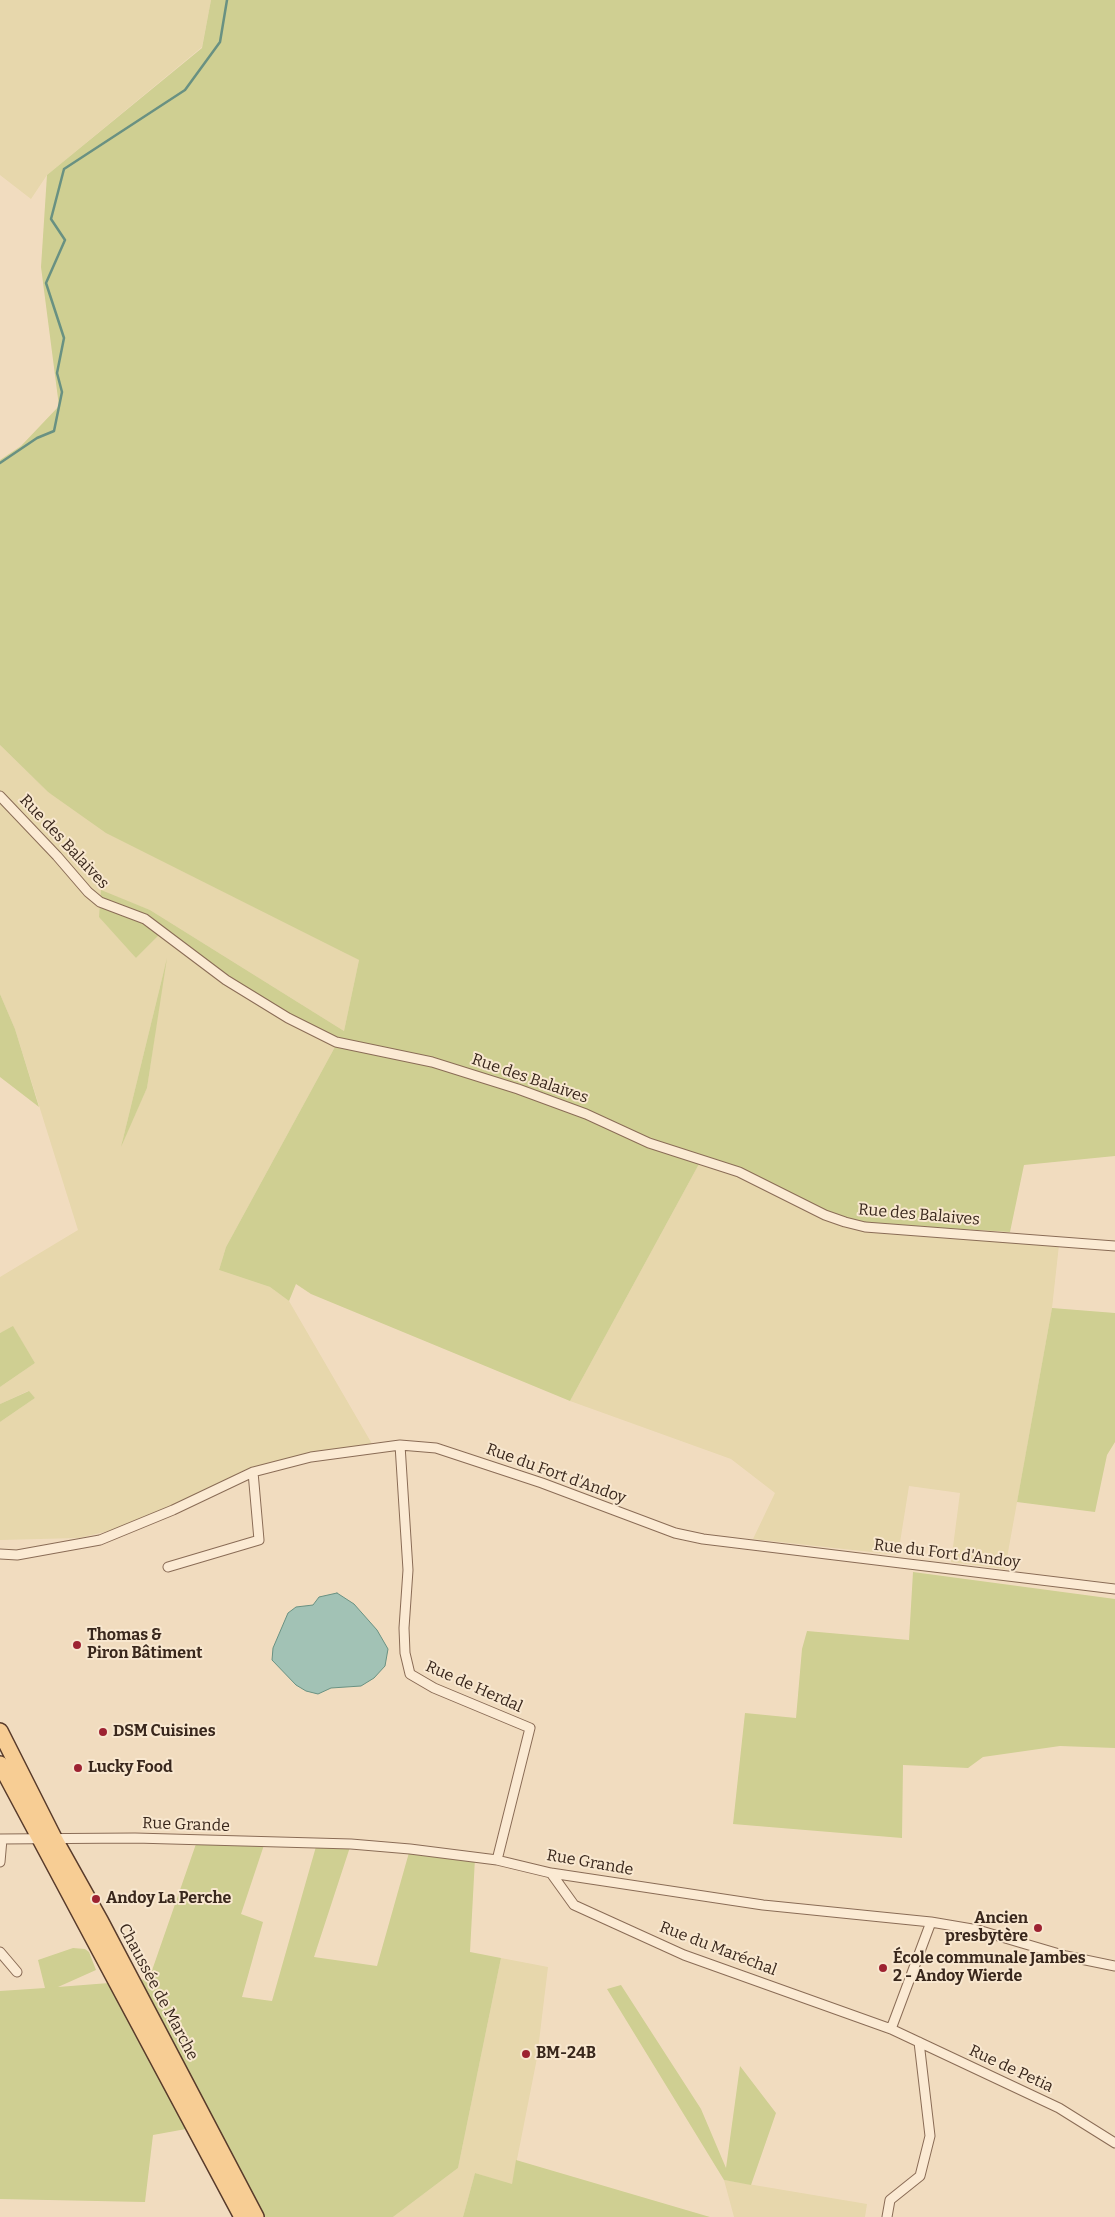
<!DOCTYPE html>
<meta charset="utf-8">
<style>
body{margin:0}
canvas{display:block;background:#f1dcbf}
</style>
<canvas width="1115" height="2217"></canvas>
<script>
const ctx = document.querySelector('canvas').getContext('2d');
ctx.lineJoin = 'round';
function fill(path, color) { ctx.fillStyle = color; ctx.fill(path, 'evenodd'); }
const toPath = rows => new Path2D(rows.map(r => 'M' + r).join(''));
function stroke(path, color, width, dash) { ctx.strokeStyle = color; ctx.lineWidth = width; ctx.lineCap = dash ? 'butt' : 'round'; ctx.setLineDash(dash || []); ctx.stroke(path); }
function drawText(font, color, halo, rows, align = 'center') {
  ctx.font = font + ' Bitter,serif'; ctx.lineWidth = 4; ctx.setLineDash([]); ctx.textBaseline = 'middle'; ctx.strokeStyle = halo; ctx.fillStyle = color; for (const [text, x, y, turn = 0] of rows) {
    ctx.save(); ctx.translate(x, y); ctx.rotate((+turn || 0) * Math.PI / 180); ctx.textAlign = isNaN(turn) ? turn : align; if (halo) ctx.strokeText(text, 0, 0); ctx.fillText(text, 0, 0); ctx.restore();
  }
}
fill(toPath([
 [0,0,211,0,202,47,47,175,31,199,0,175],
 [0,745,48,792,359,960,344,1031,150,910,101,891,136,958,162,932,336,1045,226,1247,219,1270,270,1287,289,1301,375,1449,253,1472,143,1523,79,1538,0,1540,0,1422,35,1398,28,1391,0,1404,0,1387,35,1363,13,1327,0,1333,0,1277,78,1230,15,1029,0,994],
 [165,966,147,1088,122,1143],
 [699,1164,752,1180,828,1219,1059,1245,1052,1308,1005,1569,951,1562,960,1493,909,1486,898,1555,753,1539,775,1493,731,1459,570,1401],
 [501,1958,548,1967,537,2058,512,2185,475,2173,463,2217,393,2217,458,2168],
 [724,2180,867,2204,865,2217,734,2217]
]), '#e7d7ac');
fill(toPath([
 [211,0,1115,0,1115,1156,1024,1165,1010,1232,865,1223,845,1220,529,1090,336,1042,288,1018,162,932,136,958,99,917,101,890,150,910,344,1031,359,960,106,833,48,792,0,745,0,460,21,446,59,406,41,267,47,175,202,48],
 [167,958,147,1088,121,1147],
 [0,994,15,1029,39,1107,0,1077],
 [336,1045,431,1064,517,1091,699,1164,570,1401,311,1294,296,1284,289,1301,270,1287,219,1270,226,1247],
 [1052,1308,1115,1313,1115,1442,1107,1455,1095,1512,1017,1502],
 [13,1326,35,1363,0,1387,0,1333],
 [29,1391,35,1398,0,1422,0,1404],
 [913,1572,1115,1599,1115,1748,1060,1746,983,1757,968,1768,903,1765,902,1838,733,1824,745,1713,796,1718,802,1649,807,1631,909,1640],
 [197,1841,265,1842,241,1914,263,1922,242,1997,272,2001,317,1843,351,1844,314,1957,377,1966,410,1849,475,1858,470,1952,501,1958,458,2168,393,2217,262,2217,138,1980,149,1979],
 [73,1948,85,1949,89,1952,96,1970,58,1987,109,1983,186,2129,153,2135,145,2202,0,2199,0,1991,45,1988,38,1960],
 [621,1985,701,2109,726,2168,740,2066,776,2113,751,2185,724,2180,607,1989],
 [516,2160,710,2217,463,2217,475,2173,512,2184]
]), '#cfcf92');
const water = toPath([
 [337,1593,354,1604,377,1630,388,1649,385,1666,374,1678,361,1686,331,1688,318,1694,306,1691,296,1685,272,1660,273,1648,288,1613,296,1607,313,1605,319,1597,337,1593]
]);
fill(water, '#a2c2b5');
stroke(water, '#699182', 1);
stroke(toPath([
 [0,463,37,438,54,431,62,392,57,373,64,338,46,283,65,240,51,219,64,169,185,90,220,42,227,0]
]), '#699182', 2.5);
const minor = toPath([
 [0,796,57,856,88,892,100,902,145,919,226,980,288,1018,336,1042,432,1062,518,1089,586,1114,649,1143,739,1172,825,1215,845,1222,865,1227,1115,1246],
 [400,1445,408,1570,404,1628,405,1653,410,1674,434,1688,530,1728,497,1860],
 [0,1554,17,1555,100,1540,173,1510,253,1472,311,1457,400,1445,436,1448,542,1483,675,1533,703,1539,1115,1589],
 [168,1567,259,1540,253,1472],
 [0,1839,135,1838,351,1844,410,1849,497,1860,551,1873,763,1905,931,1922,978,1930,1066,1956,1115,1966],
 [0,1862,2,1839],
 [551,1873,574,1905,684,1955,891,2029,1059,2108,1115,2143],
 [0,1952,17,1972],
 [891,2029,931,1922],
 [887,2217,890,2200,920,2176,930,2136,919,2042]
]);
const primary = toPath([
 [0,1731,54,1838,101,1922,256,2217],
 [0,1764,242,2217]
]);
stroke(minor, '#8a6c56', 11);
stroke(primary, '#583b2b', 18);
stroke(minor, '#fbead3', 9);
stroke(primary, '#f7cd94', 15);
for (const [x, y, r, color] of [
 [77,1645,5,"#9d2231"],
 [103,1732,5,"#9d2231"],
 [78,1768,5,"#9d2231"],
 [96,1899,5,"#9d2231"],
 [1038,1928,5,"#9d2231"],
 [883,1968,5,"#9d2231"],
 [526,2054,5,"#9d2231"]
]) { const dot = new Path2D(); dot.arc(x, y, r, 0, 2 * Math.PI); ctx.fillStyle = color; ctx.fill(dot); stroke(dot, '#f8e7cf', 2); }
drawText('16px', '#39271c', '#f8e7cf', [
 ["Rue des Balaives",64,842,47],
 ["Rue des Balaives",530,1079,19],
 ["Rue des Balaives",919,1215,5],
 ["Rue du Fort d'Andoy",556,1474,20],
 ["Rue du Fort d'Andoy",947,1554,7],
 ["Rue de Herdal",474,1687,24],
 ["Rue Grande",186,1825,2],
 ["Rue Grande",590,1863,10],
 ["Rue du Maréchal",718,1949,21],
 ["Chaussée de Marche",158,1992,62],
 ["Rue de Petia",1011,2069,25]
]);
drawText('bold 16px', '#39271c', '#f8e7cf', [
 ["Thomas &",87,1636],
 ["Piron Bâtiment",87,1654],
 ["DSM Cuisines",113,1732],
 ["Lucky Food",88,1768],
 ["Andoy La Perche",106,1899],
 ["Ancien",1028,1919,"right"],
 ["presbytère",1028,1937,"right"],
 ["École communale Jambes",893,1959],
 ["2 - Andoy Wierde",893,1977],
 ["BM-24B",536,2054]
], 'left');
</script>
